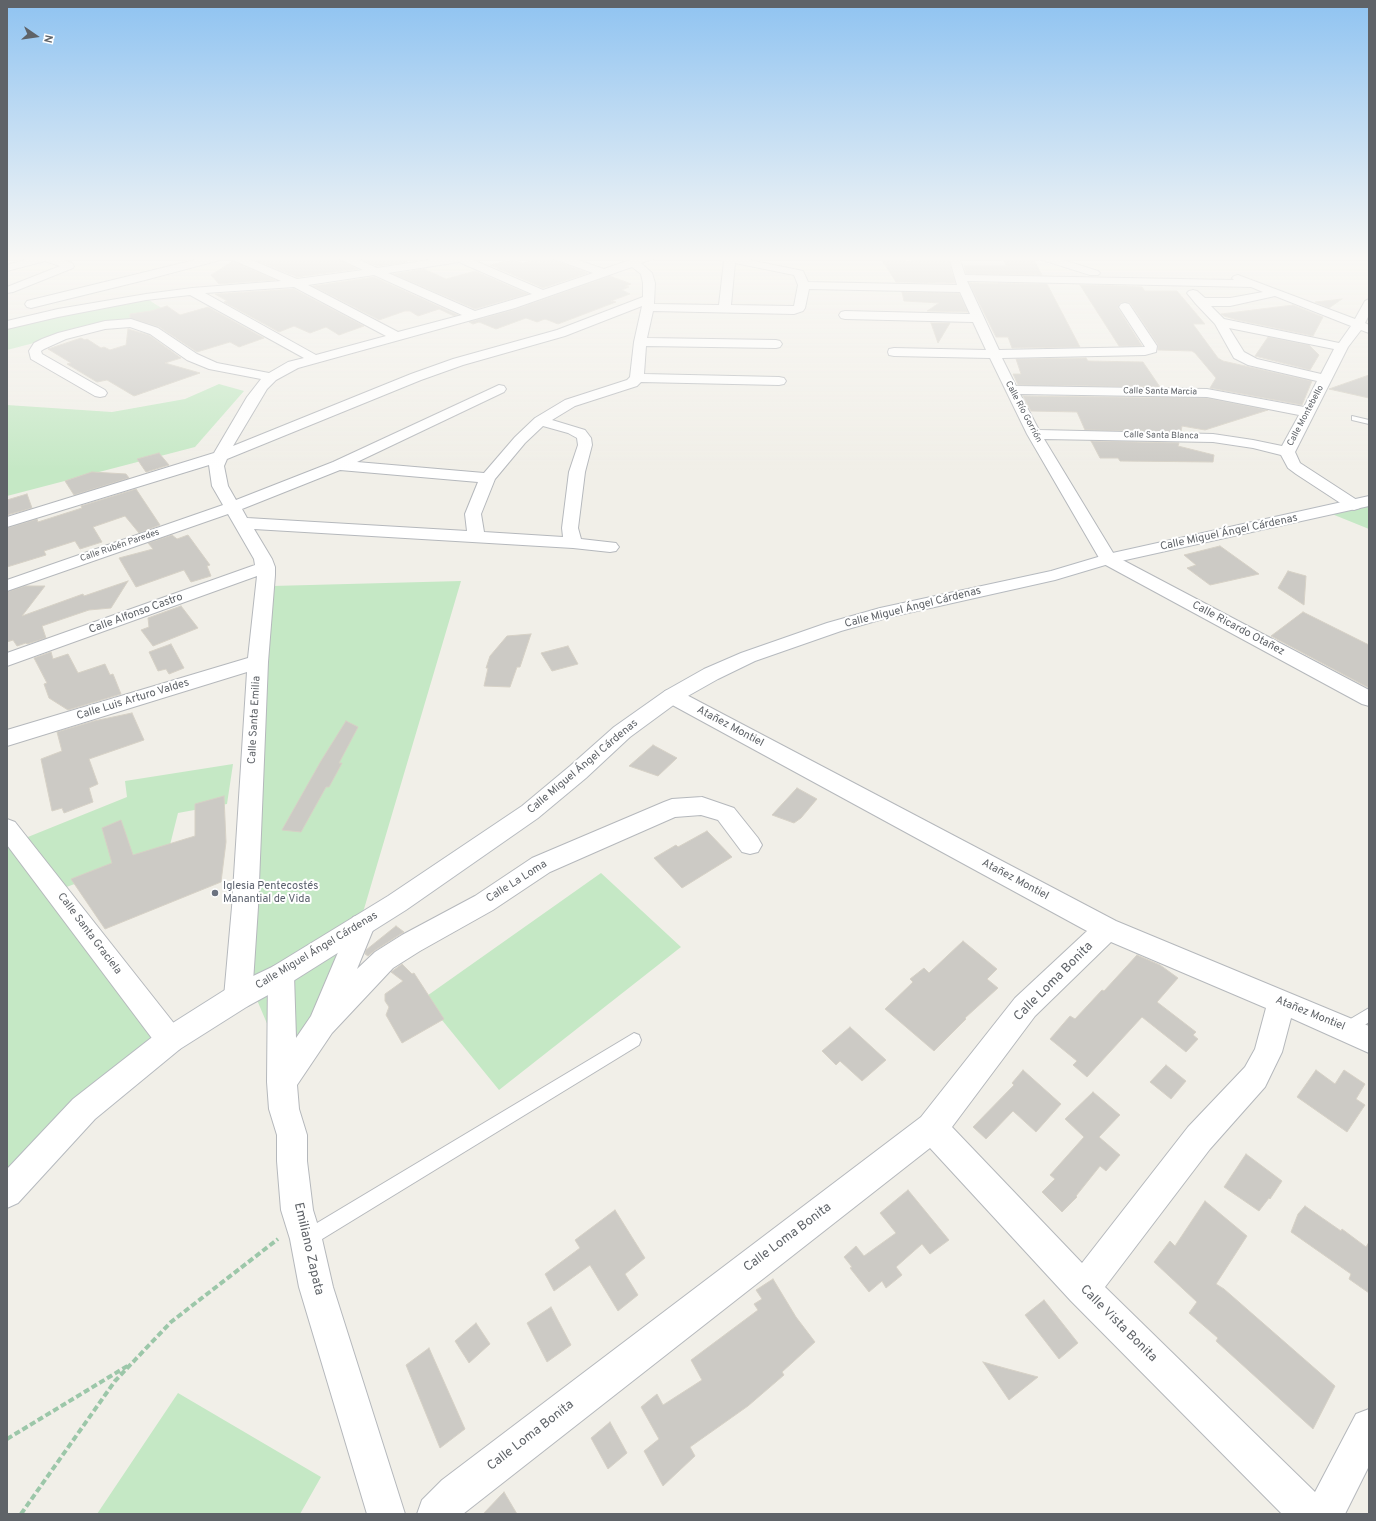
<!DOCTYPE html>
<meta charset="utf-8">
<style>
body{margin:0}
#map{position:relative;width:1376px;height:1521px;overflow:hidden;background:#f1efe8;font-family:Overpass,sans-serif}
canvas{display:block}
.frame{position:absolute;inset:0;border:8px solid #5f6368;pointer-events:none}
.north{position:absolute;left:16px;top:16px;width:40px;height:40px;-webkit-text-stroke:3px #fff;paint-order:stroke;rotate:103deg;font-size:11px;font-weight:700;line-height:16px;text-align:center;color:#5f6368}
.north::after{content:'';display:block;margin:auto;width:14px;height:18px;background:#5f6368;clip-path:polygon(50% 0,100% 100%,50% 72%,0 100%)}
</style>
<div id="map">
<canvas width="1376" height="1521"></canvas>
<div class="frame"></div>
<div class="north">N</div>
</div>
<script>
const ctx = document.querySelector('canvas').getContext('2d');
ctx.lineJoin = 'round';
function fill(path, color) { ctx.fillStyle = color; ctx.fill(path, 'evenodd'); }
const toPath = rows => new Path2D(rows.map(r => 'M' + r).join(''));
function stroke(path, color, width, dash) { ctx.strokeStyle = color; ctx.lineWidth = width; ctx.lineCap = dash ? 'butt' : 'round'; ctx.setLineDash(dash || []); ctx.stroke(path); }
function drawText(font, color, halo, rows, align = 'center') {
  ctx.font = font + ' Overpass,sans-serif'; ctx.lineWidth = 4; ctx.setLineDash([]); ctx.textBaseline = 'middle'; ctx.strokeStyle = halo; ctx.fillStyle = color; for (const [text, x, y, turn = 0] of rows) {
    ctx.save(); ctx.translate(x, y); ctx.rotate((+turn || 0) * Math.PI / 180); ctx.textAlign = isNaN(turn) ? turn : align; if (halo) ctx.strokeText(text, 0, 0); ctx.fillText(text, 0, 0); ctx.restore();
  }
}
fill(toPath([
 [146,298,166,311,124,322,107,324,7,350,7,329,37,320],
 [219,384,244,391,195,447,7,496,7,405,112,412,185,399],
 [1369,499,1369,529,1322,510],
 [461,581,364,909,290,1078,249,981,272,586],
 [233,764,227,804,178,813,169,849,53,892,166,1032,7,1189,7,835,13,843,127,797,125,781],
 [601,873,681,947,499,1090,424,998],
 [178,1393,321,1477,300,1514,97,1514]
]), '#c5e8c5');
const building = toPath([
 [248,257,338,257,339,260,358,269,297,277,248,257],
 [357,257,395,257,407,262,377,266,357,257],
 [912,257,948,259,955,283,896,282,882,260,913,261,912,257],
 [546,259,550,259,588,273,543,288,490,265,512,260,523,263,534,260,539,262,546,259],
 [1003,260,1034,260,1042,275,966,274,964,266,1007,266,1003,260],
 [233,261,275,280,219,284,211,275,233,261],
 [424,269,446,279,475,271,528,294,475,309,393,274,424,269],
 [610,276,631,284,625,286,629,287,622,290,630,294,611,301,616,302,558,324,545,319,537,322,526,318,496,329,479,322,473,324,469,322,516,309,610,276],
 [374,277,458,315,454,316,439,309,418,316,410,311,405,311,379,320,313,286,374,277],
 [969,283,1047,284,1080,347,1012,348,1008,337,996,337,969,283],
 [1080,285,1126,286,1142,287,1145,291,1177,291,1205,324,1193,324,1218,358,1223,361,1312,381,1302,405,1210,388,1216,378,1195,353,1192,351,1158,350,1158,345,1130,303,1125,302,1120,303,1118,308,1142,346,1119,346,1080,285],
 [294,289,364,326,339,335,326,327,310,333,294,326,279,332,224,302,227,301,215,294,294,289],
 [902,292,959,293,968,312,927,311,939,303,904,301,902,292],
 [1342,299,1329,308,1315,302,1342,299],
 [1293,305,1323,317,1313,336,1237,320,1224,316,1221,314,1293,305],
 [167,306,180,315,208,307,264,338,239,347,230,342,197,352,159,327,130,318,130,314,151,311,167,306],
 [931,323,950,323,938,343,931,323],
 [128,329,149,335,181,358,165,363,200,373,134,396,107,380,97,382,67,364,71,363,48,349,81,338,85,340,87,339,101,348,104,347,110,350,126,345,128,329],
 [1268,337,1309,345,1319,355,1310,370,1255,356,1268,337],
 [1086,358,1088,361,1143,362,1160,387,1018,385,1013,374,1021,374,1016,359,1086,358],
 [1369,375,1369,398,1329,389,1369,375],
 [1023,396,1207,398,1268,410,1205,430,1182,426,1181,432,1085,430,1077,412,1031,411,1023,396],
 [1091,441,1179,443,1178,446,1214,455,1213,462,1120,461,1118,458,1100,458,1091,441],
 [159,453,169,465,146,472,137,459,159,453],
 [92,472,126,474,129,478,74,495,65,481,92,472],
 [136,489,160,525,139,533,125,516,93,527,102,542,80,549,75,541,44,551,46,555,7,567,7,528,37,519,38,522,82,508,81,506,136,489],
 [27,494,32,508,7,515,7,500,27,494],
 [172,535,177,539,188,535,210,565,207,566,211,576,191,582,184,570,136,587,119,558,153,549,148,543,172,535],
 [1220,546,1259,574,1210,585,1187,568,1196,565,1184,555,1220,546],
 [1288,571,1306,576,1304,605,1278,588,1288,571],
 [128,581,111,608,89,610,42,626,46,638,27,644,26,643,17,646,13,640,7,642,7,592,25,586,45,586,22,616,83,594,84,596,128,581],
 [181,606,198,628,153,646,141,630,149,627,148,618,181,606],
 [1303,612,1369,645,1369,688,1271,636,1303,612],
 [531,634,520,667,517,667,510,687,484,686,488,668,486,668,490,656,507,636,531,634],
 [171,644,184,668,169,674,166,669,158,671,149,652,171,644],
 [568,646,578,664,552,671,541,653,568,646],
 [51,652,53,659,68,654,78,673,105,664,110,675,113,674,121,694,68,710,49,698,44,684,47,683,34,658,51,652],
 [132,713,144,740,89,759,98,784,89,788,93,802,64,813,62,808,52,811,41,759,62,751,57,732,94,721,132,713],
 [346,721,358,727,339,763,342,763,329,787,326,787,301,832,282,830,321,761,346,721],
 [653,745,677,758,658,776,629,766,653,745],
 [797,788,817,799,801,818,794,823,772,815,797,788],
 [224,796,226,842,221,882,105,929,71,879,112,863,102,828,121,820,133,855,195,836,195,804,224,796],
 [707,831,732,857,682,888,654,858,676,845,678,847,707,831],
 [396,926,404,932,374,951,368,956,365,954,366,950,396,926],
 [963,941,997,969,987,979,998,988,965,1018,966,1019,934,1051,885,1009,913,982,910,979,924,968,929,973,963,941],
 [1137,955,1160,965,1178,978,1157,1002,1196,1032,1193,1035,1198,1039,1186,1052,1142,1017,1087,1077,1073,1065,1077,1061,1050,1039,1070,1016,1075,1019,1102,990,1104,991,1137,955],
 [402,964,412,974,414,973,444,1019,402,1043,386,1015,389,1007,385,1001,385,994,403,981,391,972,402,964],
 [850,1027,886,1060,862,1081,840,1061,836,1065,822,1051,850,1027],
 [1166,1065,1186,1081,1171,1099,1150,1082,1166,1065],
 [1023,1070,1061,1104,1036,1132,1013,1111,986,1139,973,1127,1014,1085,1012,1083,1023,1070],
 [1316,1070,1335,1084,1344,1070,1365,1084,1356,1099,1365,1105,1347,1132,1297,1097,1316,1070],
 [1093,1092,1120,1115,1099,1137,1120,1155,1106,1171,1100,1166,1076,1196,1077,1197,1062,1212,1042,1192,1055,1179,1050,1175,1084,1137,1065,1119,1093,1092],
 [1246,1154,1282,1181,1270,1199,1269,1198,1259,1211,1224,1187,1246,1154],
 [908,1190,949,1240,930,1254,922,1244,896,1267,902,1275,886,1288,882,1281,869,1292,850,1268,852,1267,844,1257,856,1246,864,1256,896,1233,880,1213,908,1190],
 [1205,1201,1247,1236,1216,1284,1224,1289,1335,1386,1313,1429,1216,1341,1218,1338,1189,1313,1197,1302,1154,1262,1170,1241,1175,1246,1205,1201],
 [1305,1206,1341,1231,1342,1229,1366,1247,1369,1242,1369,1293,1349,1279,1351,1274,1291,1232,1298,1214,1305,1206],
 [615,1210,645,1258,625,1274,638,1295,618,1311,590,1265,554,1291,545,1274,580,1248,575,1240,615,1210],
 [773,1279,796,1317,815,1342,782,1372,784,1375,748,1406,690,1447,695,1456,663,1486,644,1451,659,1439,641,1407,657,1394,663,1405,702,1380,691,1360,758,1310,754,1304,762,1299,756,1290,773,1279],
 [1044,1300,1078,1343,1059,1359,1025,1315,1044,1300],
 [551,1307,571,1345,547,1362,527,1323,551,1307],
 [476,1323,490,1344,469,1363,455,1341,476,1323],
 [429,1348,465,1429,440,1448,406,1365,429,1348],
 [983,1362,1008,1369,1038,1377,1009,1400,983,1362],
 [610,1422,627,1453,608,1469,591,1438,610,1422],
 [504,1492,517,1514,483,1514,504,1492]
]);
fill(building, '#cccac5');
stroke(building, '#d6d1c6', 1);
const lane = toPath([
 [1352,416,1369,420,1369,424,1352,420,1352,416],
 [1369,1008,1369,1022,1352,1034,1347,1035,1342,1034,1340,1029,1342,1024,1369,1008],
 [634,1033,639,1035,641,1040,639,1045,314,1244,308,1246,302,1244,300,1238,302,1232,634,1033]
]);
const street = toPath([
 [35,257,56,257,72,263,74,266,73,268,13,292,7,293,7,287,60,266,45,261,7,271,7,265,35,257],
 [207,257,225,257,224,259,145,280,31,308,27,307,25,304,27,301,207,257],
 [230,257,244,257,297,279,363,270,340,259,339,257,353,257,377,268,449,257,476,257,473,260,543,290,593,273,554,259,553,257,569,257,604,269,638,257,654,257,653,259,641,263,652,273,655,283,654,304,719,305,724,261,715,259,714,257,735,257,803,271,808,282,957,285,949,257,959,257,965,275,1234,280,1232,278,1234,276,1238,275,1355,319,1365,301,1369,299,1369,315,1365,323,1369,325,1369,333,1361,330,1348,347,1295,452,1300,463,1360,502,1362,505,1360,508,1354,510,1348,508,1296,474,1288,468,1281,455,1253,448,1213,442,1044,439,1115,556,1369,690,1369,706,1362,704,1102,563,1027,434,990,358,894,356,889,355,888,352,889,349,894,348,986,350,973,322,845,319,841,318,839,315,841,312,845,311,970,314,960,292,809,289,805,308,803,311,794,314,653,311,647,338,776,340,780,341,782,344,780,347,776,348,646,346,644,374,779,377,784,378,786,381,784,384,779,385,641,382,637,386,575,406,552,420,585,430,591,438,592,445,585,472,578,528,581,539,616,543,619,547,616,551,610,552,573,548,254,529,272,559,275,567,275,575,268,662,258,907,252,997,248,1006,238,1009,228,1006,224,997,232,907,247,672,7,746,7,730,248,658,257,576,7,666,7,653,255,565,254,559,228,514,7,591,7,580,223,505,212,486,209,465,7,527,7,517,214,453,247,397,261,379,209,369,187,360,150,334,130,327,105,329,66,339,44,349,41,351,42,354,105,390,107,393,105,396,100,397,95,396,31,359,29,351,34,343,42,339,58,333,105,321,131,319,158,328,197,354,217,363,269,373,288,362,304,358,190,295,146,300,58,317,7,329,7,321,58,309,146,294,192,288,281,281,231,259,230,257],
 [459,262,532,294,475,311,388,273,459,262],
 [735,263,794,275,798,285,794,306,731,305,735,263],
 [632,267,641,274,643,283,643,297,557,330,453,359,411,374,233,446,267,389,276,380,298,368,515,308,632,267],
 [374,275,462,315,398,332,308,285,374,275],
 [967,281,1251,287,1263,292,1230,298,1205,298,1197,291,1193,290,1189,291,1187,293,1196,304,1215,324,1234,358,1248,365,1317,381,1304,407,1207,389,1016,386,1002,358,1145,355,1156,352,1157,346,1129,304,1125,303,1121,304,1119,307,1145,347,999,350,967,281],
 [294,287,386,336,316,355,205,293,294,287],
 [1275,296,1351,326,1339,343,1224,319,1211,306,1230,306,1275,296],
 [642,306,634,342,630,377,627,380,565,400,535,418,515,437,484,473,357,462,504,392,506,389,504,386,499,385,333,462,236,500,228,486,224,466,227,459,421,380,463,365,565,336,642,306],
 [1229,328,1334,349,1321,374,1257,359,1244,352,1229,328],
 [1020,394,1207,397,1299,415,1282,446,1253,440,1213,434,1039,430,1020,394],
 [543,426,568,433,577,438,578,445,569,472,562,528,563,537,484,532,481,514,495,479,525,443,543,426],
 [340,470,478,482,465,514,467,531,247,518,242,509,340,470],
 [1038,257,1054,257,1098,271,1100,273,1098,275,1090,275,1039,259,1038,257],
 [672,689,679,691,1116,921,1369,1026,1369,1053,1291,1018,1282,1052,1265,1087,1210,1149,1105,1287,1315,1492,1356,1414,1369,1409,1369,1466,1345,1514,1282,1514,1071,1301,930,1148,463,1514,417,1514,422,1500,442,1480,921,1117,1015,998,1087,931,665,701,662,696,665,691,672,689],
 [1111,942,1266,1008,1255,1049,1245,1067,1188,1127,1082,1263,952,1127,1035,1016,1111,942],
 [702,797,734,808,758,838,762,845,758,852,750,854,742,852,718,820,701,815,675,817,550,872,493,910,420,951,393,968,332,1033,297,1085,299,1109,307,1135,307,1161,313,1210,322,1239,333,1287,405,1514,367,1514,299,1287,290,1239,281,1210,277,1161,277,1135,269,1109,267,1082,268,975,272,967,281,963,290,967,294,975,296,1038,311,1016,353,917,362,914,371,917,375,925,357,969,375,952,402,935,475,896,532,858,664,802,672,799,702,797],
 [7,819,15,822,180,1031,184,1040,180,1049,170,1053,160,1049,7,845,7,819]
]);
const secondary = toPath([
 [1369,496,1369,506,1112,563,1055,580,890,617,841,631,755,661,718,679,679,701,630,737,586,778,538,818,406,910,290,983,248,1006,180,1049,95,1119,18,1203,7,1208,7,1169,73,1099,160,1031,228,988,272,967,388,896,522,806,570,766,614,727,665,691,704,669,741,653,827,623,880,608,1051,571,1108,554,1369,496]
]);
stroke(lane, '#b5b8bc', 2);
stroke(street, '#b5b8bc', 2);
stroke(secondary, '#b6babf', 2);
stroke(toPath([
 [7,1439,129,1365],
 [21,1514,115,1381,171,1322,278,1239]
]), '#9cc7a9', 4, [6, 3]);
fill(lane, '#fff');
fill(street, '#fff');
fill(secondary, '#fff');
const sky = ctx.createLinearGradient(0, 0, 0, 470);
sky.addColorStop(0, '#8fc3f1');
sky.addColorStop(0.55, '#f9f8f5');
sky.addColorStop(1, '#f9f8f500');
ctx.fillStyle = sky;
ctx.fillRect(0, 0, 1376, 470);
for (const [x, y, r, color] of [
 [215,893,4,"#6b7280"]
]) { const dot = new Path2D(); dot.arc(x, y, r, 0, 2 * Math.PI); ctx.fillStyle = color; ctx.fill(dot); stroke(dot, '#fff', 1.5); }
drawText('9px', '#5f6368', '#fff', [
 ["Calle Santa Marcia",1160,392,1],
 ["Calle Río Gorrión",1023,412,62],
 ["Calle Montebello",1306,416,-62],
 ["Calle Santa Blanca",1161,436,1],
 ["Calle Rubén Paredes",120,546,-19]
]);
drawText('11px', '#5f6368', '#fff', [
 ["Calle Miguel Ángel Cárdenas",1229,533,-12],
 ["Calle Miguel Ángel Cárdenas",913,608,-14],
 ["Calle Alfonso Castro",136,614,-20],
 ["Calle Ricardo Otañez",1238,629,28],
 ["Calle Luis Arturo Valdes",133,700,-17],
 ["Calle Santa Emilia",255,720,-87],
 ["Atañez Montiel",730,727,28],
 ["Calle Miguel Ángel Cárdenas",583,767,-40],
 ["Atañez Montiel",1015,880,28],
 ["Calle La Loma",517,882,-32],
 ["Calle Santa Graciela",89,934,53],
 ["Calle Miguel Ángel Cárdenas",317,951,-31],
 ["Atañez Montiel",1310,1014,22]
]);
drawText('11px', '#5b616d', '#fff', [
 ["Iglesia Pentecostés",223,887],
 ["Manantial de Vida",223,900]
], 'left');
drawText('13px', '#5f6368', '#fff', [
 ["Calle Loma Bonita",1054,982,-45],
 ["Calle Loma Bonita",788,1238,-37],
 ["Emiliano Zapata",308,1249,77],
 ["Calle Vista Bonita",1118,1324,45],
 ["Calle Loma Bonita",531,1436,-38]
]);
</script>
